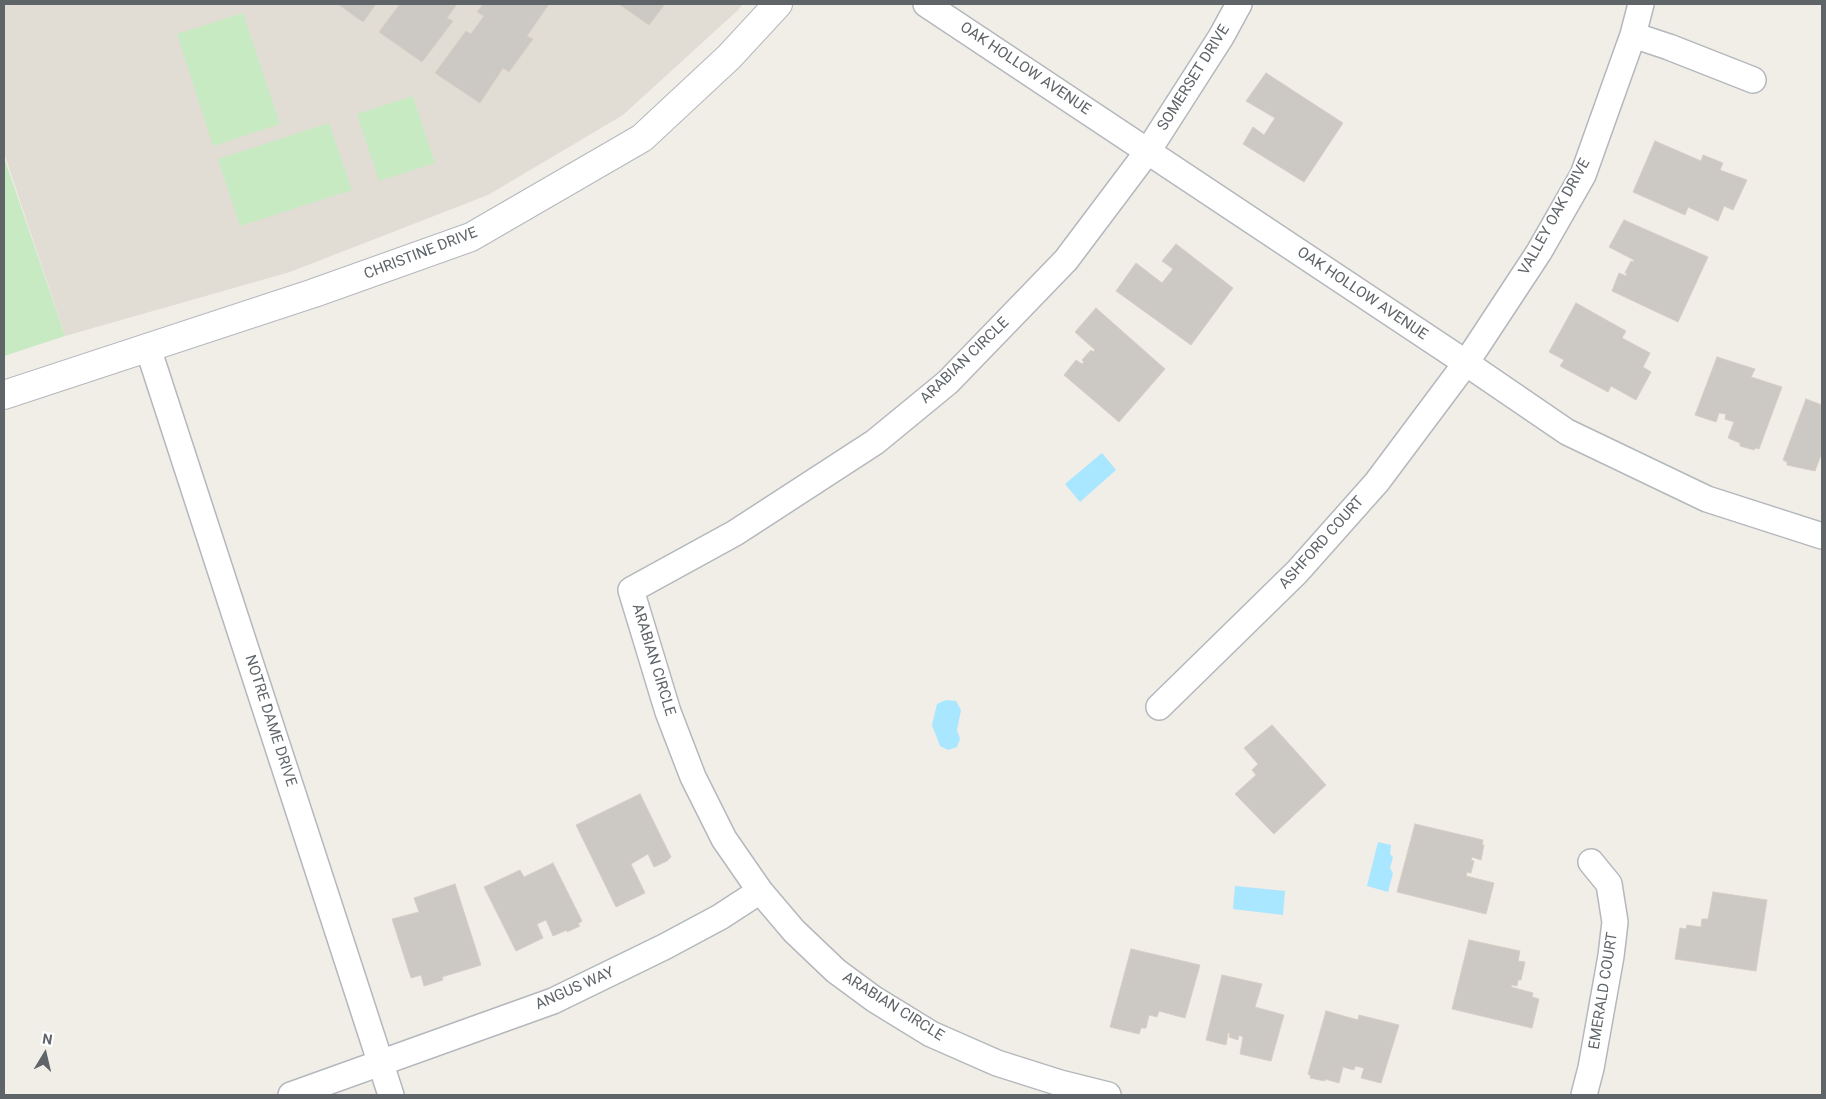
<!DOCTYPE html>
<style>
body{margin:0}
#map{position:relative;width:1826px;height:1099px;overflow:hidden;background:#f1ede7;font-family:Roboto,sans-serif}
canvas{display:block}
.frame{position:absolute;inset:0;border:5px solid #5e6468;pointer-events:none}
.north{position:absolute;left:20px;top:1029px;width:50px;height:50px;-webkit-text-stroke:4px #fff;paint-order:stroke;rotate:9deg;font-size:14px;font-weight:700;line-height:20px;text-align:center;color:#5e6468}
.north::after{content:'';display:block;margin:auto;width:18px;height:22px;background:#5e6468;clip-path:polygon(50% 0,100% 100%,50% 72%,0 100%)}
</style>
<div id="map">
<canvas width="1826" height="1099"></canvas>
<div class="frame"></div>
<div class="north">N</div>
</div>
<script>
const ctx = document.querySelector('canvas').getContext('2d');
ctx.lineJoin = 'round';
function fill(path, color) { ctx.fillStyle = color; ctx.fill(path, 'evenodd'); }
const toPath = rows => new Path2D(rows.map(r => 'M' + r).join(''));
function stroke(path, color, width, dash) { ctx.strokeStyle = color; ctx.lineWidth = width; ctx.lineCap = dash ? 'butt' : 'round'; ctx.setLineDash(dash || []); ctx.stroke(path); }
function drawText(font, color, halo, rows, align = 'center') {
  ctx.font = font + ' Roboto,sans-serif'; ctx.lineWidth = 4; ctx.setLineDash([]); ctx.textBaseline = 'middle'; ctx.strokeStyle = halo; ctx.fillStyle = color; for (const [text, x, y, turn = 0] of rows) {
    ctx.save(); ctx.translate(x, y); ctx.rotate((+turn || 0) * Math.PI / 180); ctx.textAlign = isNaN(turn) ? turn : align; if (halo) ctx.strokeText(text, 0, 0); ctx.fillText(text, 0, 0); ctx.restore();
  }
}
fill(toPath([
 [4,4,743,4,737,11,623,115,488,195,290,272,65,336,4,153]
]), '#e1ddd5');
fill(toPath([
 [243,13,280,124,213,146,177,34],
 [413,96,435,163,379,181,357,114],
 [329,123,352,190,240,226,218,159],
 [4,157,65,336,4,356]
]), '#c8eac3');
fill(toPath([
 [1102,453,1116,470,1080,502,1065,484],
 [946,700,956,701,961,710,957,730,960,739,957,747,948,750,940,746,932,725,937,704],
 [1378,842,1391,845,1390,854,1393,857,1390,868,1393,873,1388,892,1367,886],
 [1235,886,1285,891,1283,915,1233,909]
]), '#a9e6ff');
const building = toPath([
 [338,4,376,4,363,22,338,4],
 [400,4,457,4,447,18,453,21,422,62,379,32,400,4],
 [483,4,549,4,527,36,533,39,509,72,503,68,480,103,435,73,466,31,471,34,484,16,477,12,483,4],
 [619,4,665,4,649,25,619,4],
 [1266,73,1343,123,1304,182,1243,144,1253,127,1264,135,1275,118,1246,101,1266,73],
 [1655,141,1701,161,1703,155,1723,163,1720,170,1747,180,1733,210,1724,206,1718,221,1688,207,1685,215,1633,192,1655,141],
 [1624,220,1708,257,1678,322,1612,291,1619,273,1626,276,1627,273,1625,273,1631,261,1633,262,1634,260,1609,247,1624,220],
 [1176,244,1233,288,1191,345,1116,291,1136,263,1162,283,1173,269,1162,261,1176,244],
 [1576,303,1626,331,1622,338,1650,353,1643,367,1651,372,1636,400,1611,386,1608,392,1560,366,1564,360,1549,352,1576,303],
 [1096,308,1165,369,1119,422,1064,375,1076,360,1082,364,1084,362,1082,360,1091,350,1093,352,1095,350,1075,332,1096,308],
 [1717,357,1755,369,1751,377,1782,387,1759,449,1755,448,1754,450,1740,446,1740,443,1728,438,1734,422,1725,419,1726,414,1719,413,1716,422,1695,415,1717,357],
 [1806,399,1822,405,1822,455,1821,455,1815,471,1787,465,1787,462,1783,460,1806,399],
 [1272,725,1326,785,1274,834,1235,794,1256,775,1252,770,1258,764,1244,748,1272,725],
 [640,794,671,857,667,861,654,867,648,854,631,864,645,893,616,907,576,825,640,794],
 [1415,824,1483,840,1482,845,1484,845,1481,860,1472,857,1471,860,1474,861,1471,873,1467,872,1466,876,1494,883,1486,914,1397,892,1415,824],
 [553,863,582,921,578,924,580,926,567,932,567,930,553,936,546,920,537,924,543,938,516,951,484,887,520,870,524,877,553,863],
 [455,884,481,965,442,977,443,980,424,986,421,975,411,978,392,919,419,912,414,898,455,884],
 [1713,892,1767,900,1756,971,1675,959,1680,928,1686,929,1687,925,1701,927,1702,919,1708,919,1713,892],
 [1469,940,1520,951,1518,961,1525,962,1521,980,1518,980,1517,986,1512,985,1511,987,1533,993,1532,997,1539,999,1532,1028,1452,1009,1469,940],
 [1131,949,1200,965,1185,1018,1159,1011,1157,1017,1149,1015,1146,1028,1141,1028,1139,1034,1110,1027,1131,949],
 [1222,975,1262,984,1255,1007,1284,1015,1271,1061,1240,1054,1243,1037,1239,1035,1238,1040,1229,1037,1230,1033,1228,1033,1226,1045,1206,1040,1222,975],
 [1326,1011,1358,1020,1359,1015,1399,1025,1381,1083,1361,1078,1364,1068,1355,1066,1354,1070,1343,1067,1339,1083,1325,1079,1325,1081,1310,1078,1311,1076,1308,1074,1326,1011]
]);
fill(building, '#ccc8c3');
stroke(building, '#d7cec5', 1);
const street = toPath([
 [926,4,1466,363,1567,432,1707,499,1822,536],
 [1633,35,1669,47,1753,80],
 [148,348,391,1095],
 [1159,707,1297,572,1377,482,1466,363,1539,252,1583,175,1633,35,1641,4],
 [291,1095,553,1001,664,947,720,917,760,891],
 [1108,1095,1060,1083,997,1063,931,1034,874,999,836,971,794,931,760,891,724,839,693,777,668,712,631,590,735,533,875,442,948,382,1066,260,1148,151,1221,37,1239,4],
 [1584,1095,1591,1068,1611,956,1615,922,1609,884,1591,862]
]);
const secondary = toPath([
 [4,395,314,293,471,237,642,138,729,57,778,4]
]);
stroke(street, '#b4b8bc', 28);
stroke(secondary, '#b3b8bc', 30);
stroke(street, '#fff', 25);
stroke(secondary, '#fff', 28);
drawText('15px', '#5e6468', '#fff', [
 ["OAK HOLLOW AVENUE",1025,69,34],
 ["SOMERSET DRIVE",1194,78,-58],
 ["VALLEY OAK DRIVE",1555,217,-61],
 ["CHRISTINE DRIVE",421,254,-21],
 ["OAK HOLLOW AVENUE",1362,294,34],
 ["ARABIAN CIRCLE",965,361,-44],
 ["ASHFORD COURT",1322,543,-48],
 ["ARABIAN CIRCLE",653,660,73],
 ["NOTRE DAME DRIVE",270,721,72],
 ["ANGUS WAY",575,989,-24],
 ["EMERALD COURT",1604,991,-81],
 ["ARABIAN CIRCLE",893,1007,32]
]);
</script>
